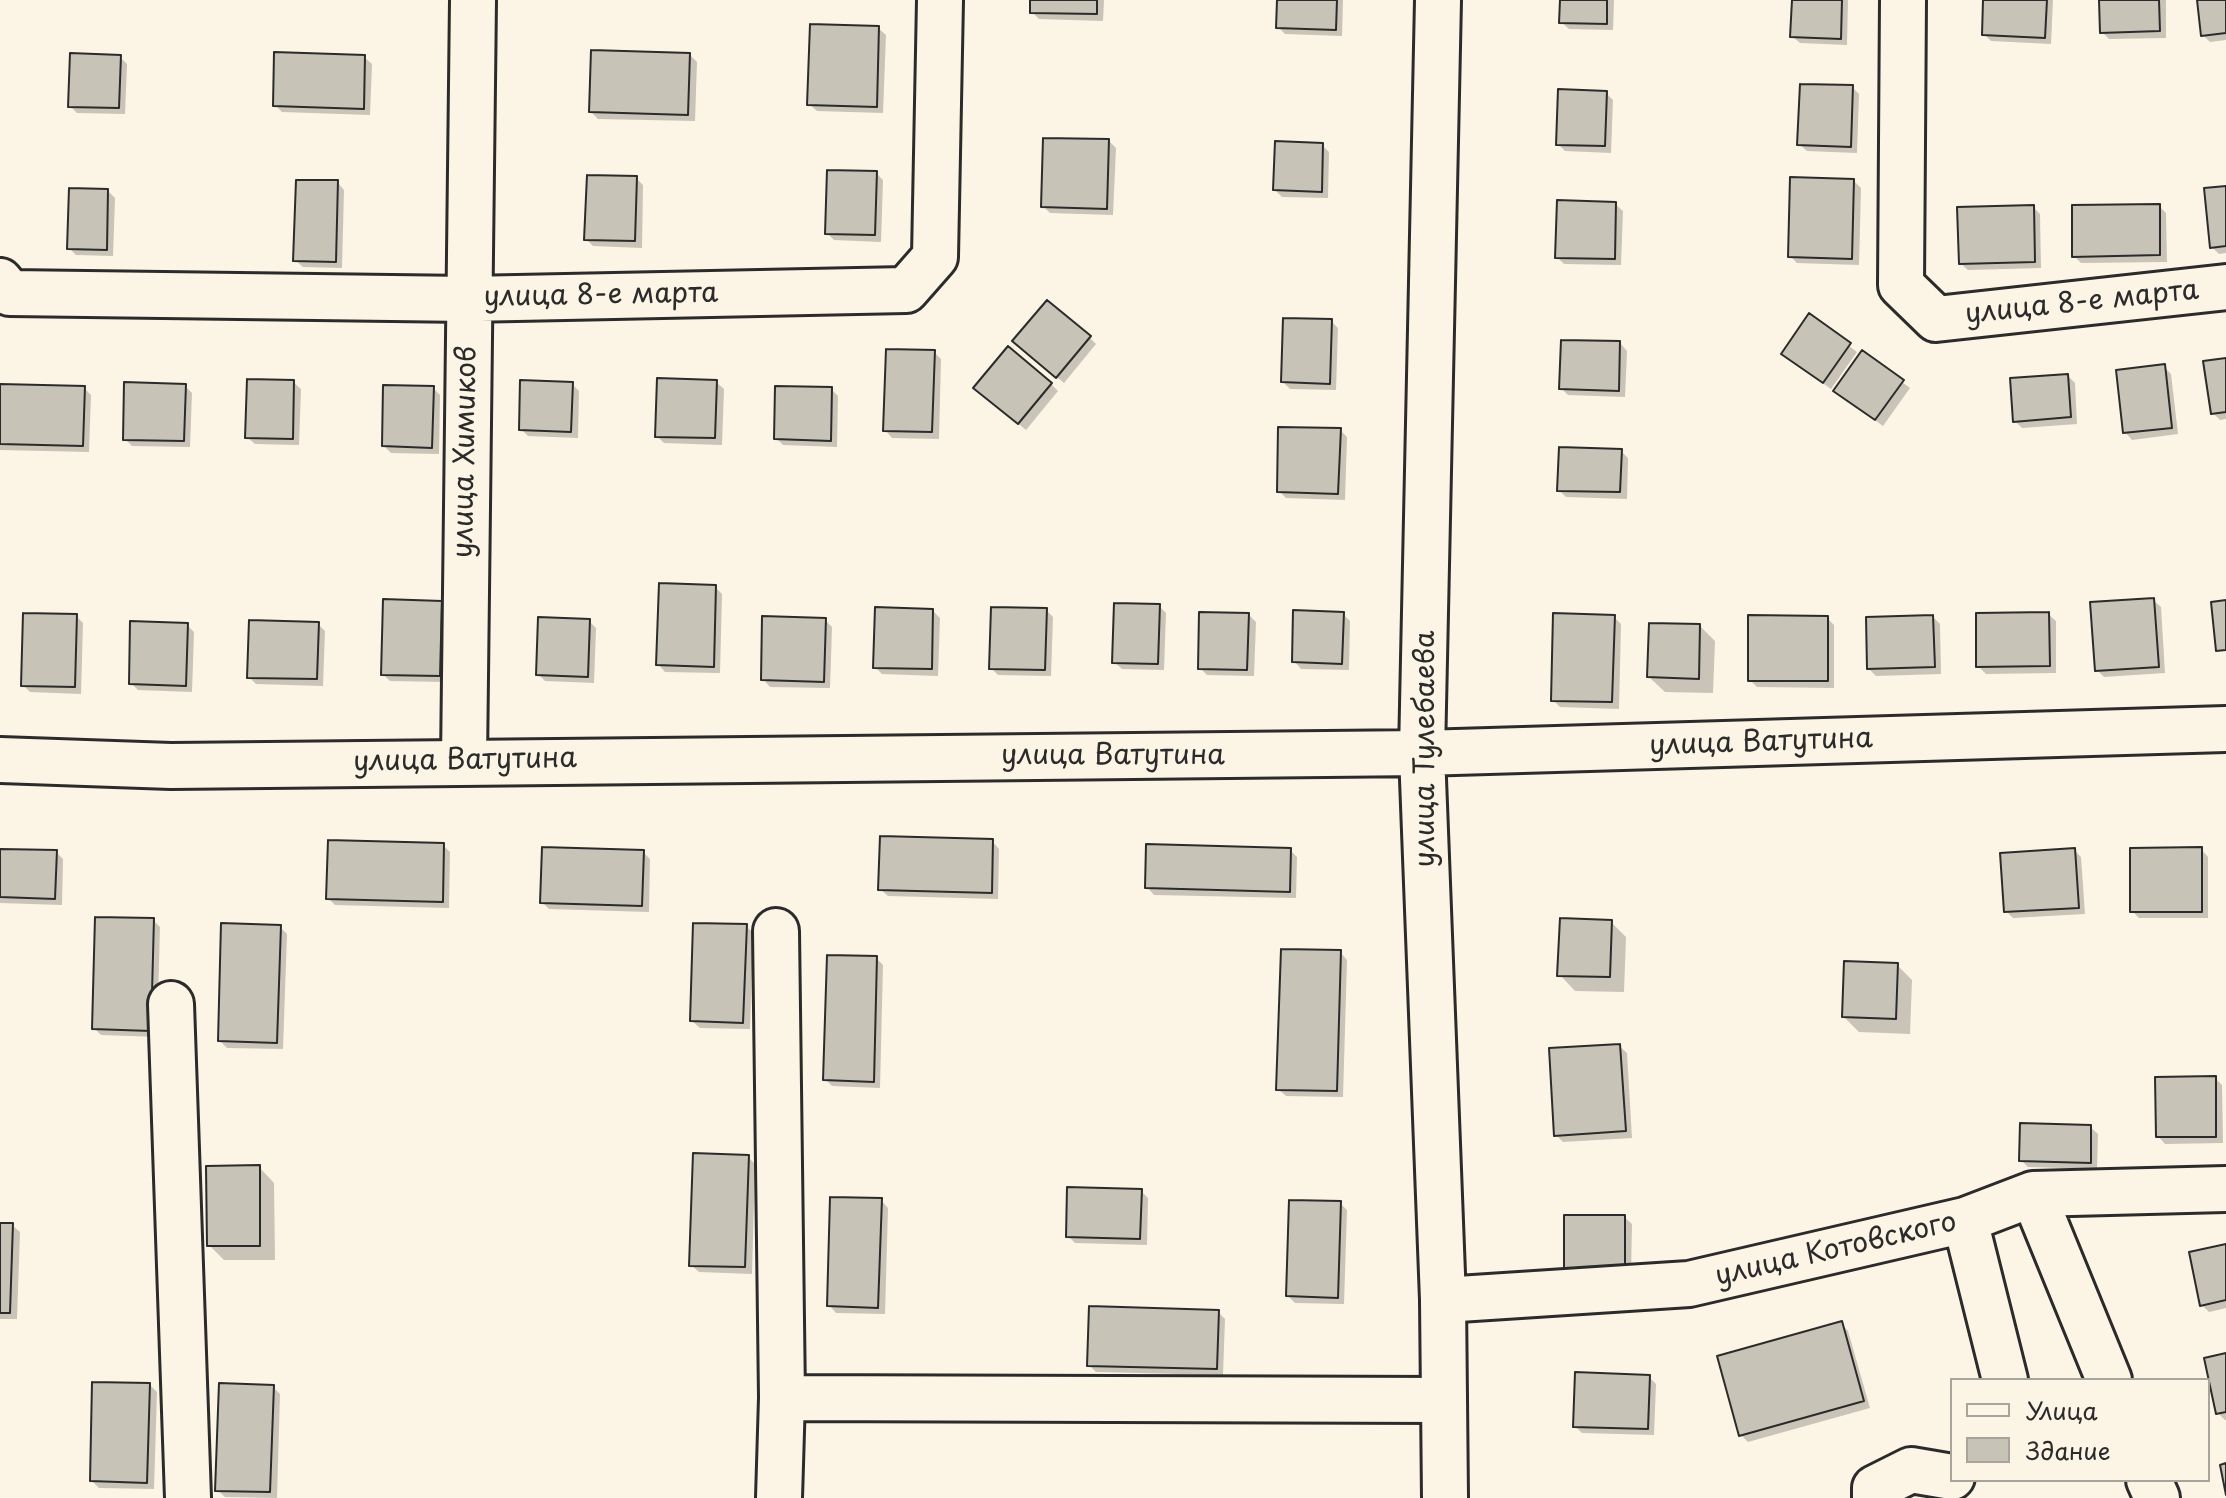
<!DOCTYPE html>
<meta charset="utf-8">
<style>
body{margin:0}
#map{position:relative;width:2226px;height:1498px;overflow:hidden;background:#fcf5e5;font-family:"Playpen Sans",sans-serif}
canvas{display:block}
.legend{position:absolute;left:1950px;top:1378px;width:260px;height:104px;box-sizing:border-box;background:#fcf5e5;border:2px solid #a8a49b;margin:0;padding:10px 14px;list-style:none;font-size:24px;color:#2b2b2b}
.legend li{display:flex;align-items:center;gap:16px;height:40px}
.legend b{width:40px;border:2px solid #a8a49b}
</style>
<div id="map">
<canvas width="2226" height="1498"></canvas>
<ul class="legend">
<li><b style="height:10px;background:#fcf5e5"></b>Улица</li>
<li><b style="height:22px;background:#c8c3b7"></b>Здание</li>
</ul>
</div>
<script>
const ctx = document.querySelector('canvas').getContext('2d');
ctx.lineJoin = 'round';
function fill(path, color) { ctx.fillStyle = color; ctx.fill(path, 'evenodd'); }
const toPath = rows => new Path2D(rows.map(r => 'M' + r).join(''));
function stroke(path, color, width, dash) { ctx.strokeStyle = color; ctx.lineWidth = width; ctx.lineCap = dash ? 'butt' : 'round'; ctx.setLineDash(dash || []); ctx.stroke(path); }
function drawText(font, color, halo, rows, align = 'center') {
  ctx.font = font + ' "Playpen Sans",sans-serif'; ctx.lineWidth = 6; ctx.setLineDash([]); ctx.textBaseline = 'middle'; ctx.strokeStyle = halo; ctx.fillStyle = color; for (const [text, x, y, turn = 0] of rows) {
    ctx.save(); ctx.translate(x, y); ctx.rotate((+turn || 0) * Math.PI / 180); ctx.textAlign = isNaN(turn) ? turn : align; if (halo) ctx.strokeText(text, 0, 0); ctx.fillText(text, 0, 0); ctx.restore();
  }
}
fill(toPath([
 [1032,0,1104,0,1103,21,1039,19,1032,12],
 [1279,0,1343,0,1342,36,1285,34,1278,27],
 [1562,0,1614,0,1613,30,1569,29,1561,22],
 [1794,0,1848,0,1847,45,1800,43,1792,36],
 [1985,0,2053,0,2051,44,1991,41,1984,34],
 [2101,0,2166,0,2166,38,2109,39,2102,32],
 [2199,0,2226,0,2226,40,2210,42,2203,35],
 [878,28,886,35,883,113,817,111,809,104],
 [690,55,697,62,695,121,598,119,591,112],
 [120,57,127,64,125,114,77,113,70,106],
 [364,57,372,64,370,115,282,112,275,105],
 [1852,87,1859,94,1857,153,1807,151,1799,144],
 [1606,93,1613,100,1611,153,1565,151,1558,144],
 [1109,141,1116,148,1113,215,1050,213,1043,206],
 [1322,145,1329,152,1328,198,1282,197,1275,190],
 [876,173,883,180,881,242,834,240,827,233],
 [636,178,643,185,642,248,593,246,586,239],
 [1854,181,1861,188,1859,265,1797,263,1790,256],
 [337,182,344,190,342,268,303,267,295,260],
 [2226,188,2226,253,2219,254,2212,247],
 [108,191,115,198,113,256,76,255,69,248],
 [1615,204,1623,211,1621,265,1564,264,1557,257],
 [2159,206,2166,213,2167,262,2081,263,2074,256],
 [2033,207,2040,214,2041,268,1968,270,1960,263],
 [1809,316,1857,352,1831,389,1790,360],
 [1331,321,1338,328,1336,390,1290,389,1283,382],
 [1089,337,1096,344,1064,383,1022,348],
 [1620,343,1627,351,1625,397,1568,395,1561,388],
 [934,352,941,359,939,439,892,438,885,430],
 [1863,353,1910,388,1883,426,1843,397],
 [2226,360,2226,419,2220,420,2213,413],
 [2164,367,2171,374,2178,434,2132,440,2125,432],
 [2068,376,2075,383,2077,424,2022,428,2015,421],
 [293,382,301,389,299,445,255,444,247,437],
 [716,382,724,389,722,445,664,443,657,436],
 [572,384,579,391,578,438,528,436,521,429],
 [1051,384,1058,391,1026,430,983,395],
 [0,386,84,388,91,395,89,452,0,450],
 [185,386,192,393,190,447,132,446,125,439],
 [433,388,440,395,439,454,391,453,384,446],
 [831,389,838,396,837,447,783,445,776,438],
 [1340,430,1347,437,1345,500,1286,498,1279,491],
 [1621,451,1628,458,1627,499,1566,497,1559,490],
 [715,587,722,594,720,673,665,672,658,664],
 [2153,600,2161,607,2165,673,2104,677,2097,670],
 [441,603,448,610,446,682,390,681,383,674],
 [1159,606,1166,613,1164,670,1122,669,1114,662],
 [1046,610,1053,617,1051,676,998,675,991,668],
 [933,611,940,618,938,676,882,674,875,667],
 [1343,614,1350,621,1349,670,1301,669,1294,661],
 [2048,614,2056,621,2056,673,1986,674,1978,666],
 [1249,615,1256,622,1254,676,1207,675,1200,668],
 [76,616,83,623,81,694,30,692,23,685],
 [1614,617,1621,624,1619,709,1560,707,1553,700],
 [1933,617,1940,624,1941,674,1876,676,1869,669],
 [1827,618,1834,625,1834,688,1757,687,1750,680],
 [825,620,832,627,830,688,770,687,763,679],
 [589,621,596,628,594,683,545,681,538,674],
 [318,624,325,631,323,686,256,684,249,677],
 [187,625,194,632,192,692,138,690,131,683],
 [1700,626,1715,641,1713,693,1665,692,1649,677],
 [992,841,999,849,998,899,888,896,880,889],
 [443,845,450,852,449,908,335,905,328,898],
 [2201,849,2208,857,2208,918,2139,918,2132,911],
 [1290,850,1297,857,1296,898,1154,895,1147,887],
 [2074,850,2081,857,2085,914,2013,918,2006,911],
 [0,851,56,852,63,859,62,905,0,903],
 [643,852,650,859,649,912,549,909,542,902],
 [153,920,160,927,157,1037,101,1035,94,1028],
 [1611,922,1626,937,1624,992,1575,991,1560,975],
 [746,926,753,933,750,1029,700,1028,692,1021],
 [280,927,287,934,283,1049,227,1048,220,1041],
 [1340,952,1347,960,1343,1097,1286,1096,1278,1089],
 [876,958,883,965,880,1088,832,1086,825,1079],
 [1897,965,1912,980,1910,1034,1859,1032,1844,1017],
 [1619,1046,1627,1053,1632,1138,1563,1142,1556,1135],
 [2215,1078,2222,1085,2223,1143,2165,1144,2158,1136],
 [2090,1127,2098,1134,2097,1169,2028,1167,2021,1160],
 [748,1157,755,1164,752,1274,699,1272,691,1265],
 [259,1167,274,1183,275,1260,224,1260,209,1245],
 [1141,1191,1148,1198,1147,1245,1075,1243,1068,1236],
 [881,1200,888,1208,885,1314,836,1313,829,1305],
 [1340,1203,1347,1210,1344,1304,1295,1303,1288,1296],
 [1624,1217,1632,1224,1631,1276,1573,1276],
 [0,1225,12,1225,20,1232,17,1319,0,1319],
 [2226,1246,2226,1308,2209,1312,2202,1305],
 [1218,1312,1225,1319,1223,1375,1096,1372,1089,1365],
 [1841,1324,1848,1331,1870,1408,1748,1442,1741,1435],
 [2226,1355,2226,1420,2225,1420,2218,1413],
 [1649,1377,1656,1384,1654,1435,1582,1433,1575,1426],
 [150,1385,157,1392,154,1489,99,1488,92,1481],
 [273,1387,280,1394,277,1498,225,1497,217,1490]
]), '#0003');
const building = toPath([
 [1030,0,1097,0,1097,14,1030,13,1030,0],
 [1277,0,1337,0,1336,30,1276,28,1277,0],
 [1560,0,1607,0,1607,24,1559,23,1560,0],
 [1792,0,1842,0,1841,39,1790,37,1792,0],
 [1983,0,2047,0,2045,38,1982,35,1983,0],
 [2099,0,2159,0,2160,31,2100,33,2099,0],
 [2197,0,2226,0,2226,33,2201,36,2197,0],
 [810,24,879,26,877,107,807,105,810,24],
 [591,50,690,53,688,115,589,112,591,50],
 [274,52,365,55,364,109,273,106,274,52],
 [70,53,121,55,119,108,68,107,70,53],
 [1800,84,1853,85,1851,147,1797,145,1800,84],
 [1558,89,1607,91,1605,146,1556,145,1558,89],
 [1043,138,1109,139,1107,209,1041,207,1043,138],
 [1275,141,1323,143,1322,192,1273,190,1275,141],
 [827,170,877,171,875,235,825,234,827,170],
 [587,175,637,176,635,241,584,240,587,175],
 [1790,177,1854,179,1852,259,1788,257,1790,177],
 [296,180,338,180,336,262,293,261,296,180],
 [2226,186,2226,246,2210,248,2204,188,2226,186],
 [69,188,108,189,107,250,67,249,69,188],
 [1557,200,1616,202,1615,259,1555,258,1557,200],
 [2160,204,2160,255,2072,257,2072,205,2160,204],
 [2034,205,2035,262,1959,264,1957,207,2034,205],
 [1047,300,1091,336,1056,378,1012,341,1047,300],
 [1809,313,1851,343,1823,383,1781,354,1809,313],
 [1283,318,1332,319,1330,384,1281,382,1283,318],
 [1561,340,1620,341,1619,391,1559,389,1561,340],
 [1008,346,1052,383,1018,424,973,388,1008,346],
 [886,349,935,350,932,432,883,431,886,349],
 [1862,350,1904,380,1875,420,1833,391,1862,350],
 [2226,358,2226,412,2211,414,2203,361,2226,358],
 [2165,364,2172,428,2123,433,2116,370,2165,364],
 [2068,374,2071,417,2013,422,2010,378,2068,374],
 [657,378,717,380,715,438,655,437,657,378],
 [247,379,294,380,293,439,245,438,247,379],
 [520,380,573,382,571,432,519,430,520,380],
 [124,382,186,384,184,441,123,440,124,382],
 [0,384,85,386,83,446,0,444,0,384],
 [383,385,434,386,432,448,382,446,383,385],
 [775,386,832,387,831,441,774,439,775,386],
 [1278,427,1341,428,1338,494,1277,492,1278,427],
 [1559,447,1622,449,1620,492,1557,491,1559,447],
 [659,583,716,585,714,667,656,665,659,583],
 [2154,598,2159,667,2095,671,2090,602,2154,598],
 [383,599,442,601,440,676,381,675,383,599],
 [2226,600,2226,650,2216,651,2211,602,2226,600],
 [1114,603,1160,604,1158,664,1112,663,1114,603],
 [875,607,933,609,932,669,873,668,875,607],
 [991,607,1047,608,1045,670,989,669,991,607],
 [1293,610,1344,612,1342,664,1292,662,1293,610],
 [1199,612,1249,613,1247,670,1198,669,1199,612],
 [2049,612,2050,666,1976,667,1976,613,2049,612],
 [23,613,77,614,75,687,21,686,23,613],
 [1553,613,1615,615,1612,702,1551,701,1553,613],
 [1748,615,1828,616,1828,681,1748,681,1748,615],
 [1933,615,1935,667,1867,669,1866,617,1933,615],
 [762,616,826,618,824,682,761,680,762,616],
 [538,617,590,619,588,677,536,675,538,617],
 [249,620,319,622,317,679,247,678,249,620],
 [130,621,188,623,186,686,129,684,130,621],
 [1649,623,1700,624,1699,679,1647,677,1649,623],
 [880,836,993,839,992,893,878,890,880,836],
 [328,840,444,843,443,902,326,899,328,840],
 [1146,844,1291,848,1290,892,1145,888,1146,844],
 [542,847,644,850,642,906,540,903,542,847],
 [2202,847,2202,912,2130,912,2130,848,2202,847],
 [2075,848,2079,908,2004,912,2000,853,2075,848],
 [0,849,57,850,55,899,0,897,0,849],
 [95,917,154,918,151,1031,92,1029,95,917],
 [1560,918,1612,920,1610,977,1557,976,1560,918],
 [221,923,281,925,277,1043,218,1041,221,923],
 [693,923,747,924,743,1023,690,1021,693,923],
 [1281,949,1341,950,1337,1091,1276,1090,1281,949],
 [827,955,877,956,874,1082,823,1080,827,955],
 [1844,961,1898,963,1896,1019,1842,1017,1844,961],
 [1620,1044,1626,1131,1554,1136,1549,1048,1620,1044],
 [2216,1076,2216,1137,2156,1137,2155,1077,2216,1076],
 [2020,1123,2091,1125,2091,1163,2019,1161,2020,1123],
 [693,1153,749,1155,745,1267,689,1266,693,1153],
 [260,1165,260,1246,207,1246,206,1166,260,1165],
 [1067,1187,1142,1189,1140,1239,1066,1237,1067,1187],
 [830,1197,882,1198,878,1308,827,1306,830,1197],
 [1289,1200,1341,1201,1338,1298,1286,1296,1289,1200],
 [1564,1215,1625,1215,1625,1269,1564,1270,1564,1215],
 [0,1223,13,1223,10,1313,0,1313,0,1223],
 [2226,1244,2226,1300,2200,1306,2189,1252,2226,1244],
 [1089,1306,1219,1310,1217,1369,1087,1366,1089,1306],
 [1842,1321,1864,1401,1739,1436,1717,1356,1842,1321],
 [2226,1353,2226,1412,2216,1414,2204,1358,2226,1353],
 [1575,1372,1650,1375,1648,1429,1573,1427,1575,1372],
 [92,1382,150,1383,147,1483,90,1481,92,1382],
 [219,1383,274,1385,270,1492,215,1491,219,1383],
 [2226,1463,2226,1495,2220,1465,2226,1463]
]);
fill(building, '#c8c3b7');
stroke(building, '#2b2b2b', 2);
const street = toPath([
 [1903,0,1901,285,1936,319,2226,287],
 [0,281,10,293,468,299,906,290,935,257,940,0],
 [464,761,473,0],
 [776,931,782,1398],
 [171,1004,188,1498],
 [2033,1194,2109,1380],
 [1965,1220,2005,1380],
 [1443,1300,1689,1284,1965,1220,2033,1194,2226,1189],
 [2149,1480,2157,1498],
 [779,1498,782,1398,1444,1400],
 [1875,1498,1875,1488,1911,1470,1952,1477]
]);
const secondary = toPath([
 [1438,0,1422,753,1443,1300,1445,1498],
 [0,760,171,766,1422,753,2226,729]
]);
stroke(street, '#2b2b2b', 50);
stroke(secondary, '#2b2b2b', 50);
stroke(street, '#fcf5e5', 44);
stroke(secondary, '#fcf5e5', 44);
drawText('28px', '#2b2b2b', '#fcf5e5', [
 ["улица 8-е марта",601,296,-1],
 ["улица 8-е марта",2082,303,-6],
 ["улица Химиков",466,452,-89],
 ["улица Ватутина",1761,743,-2],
 ["улица Тулебаева",1426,749,-90],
 ["улица Ватутина",1113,756],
 ["улица Ватутина",465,761,-1],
 ["улица Котовского",1836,1250,-13]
]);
</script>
